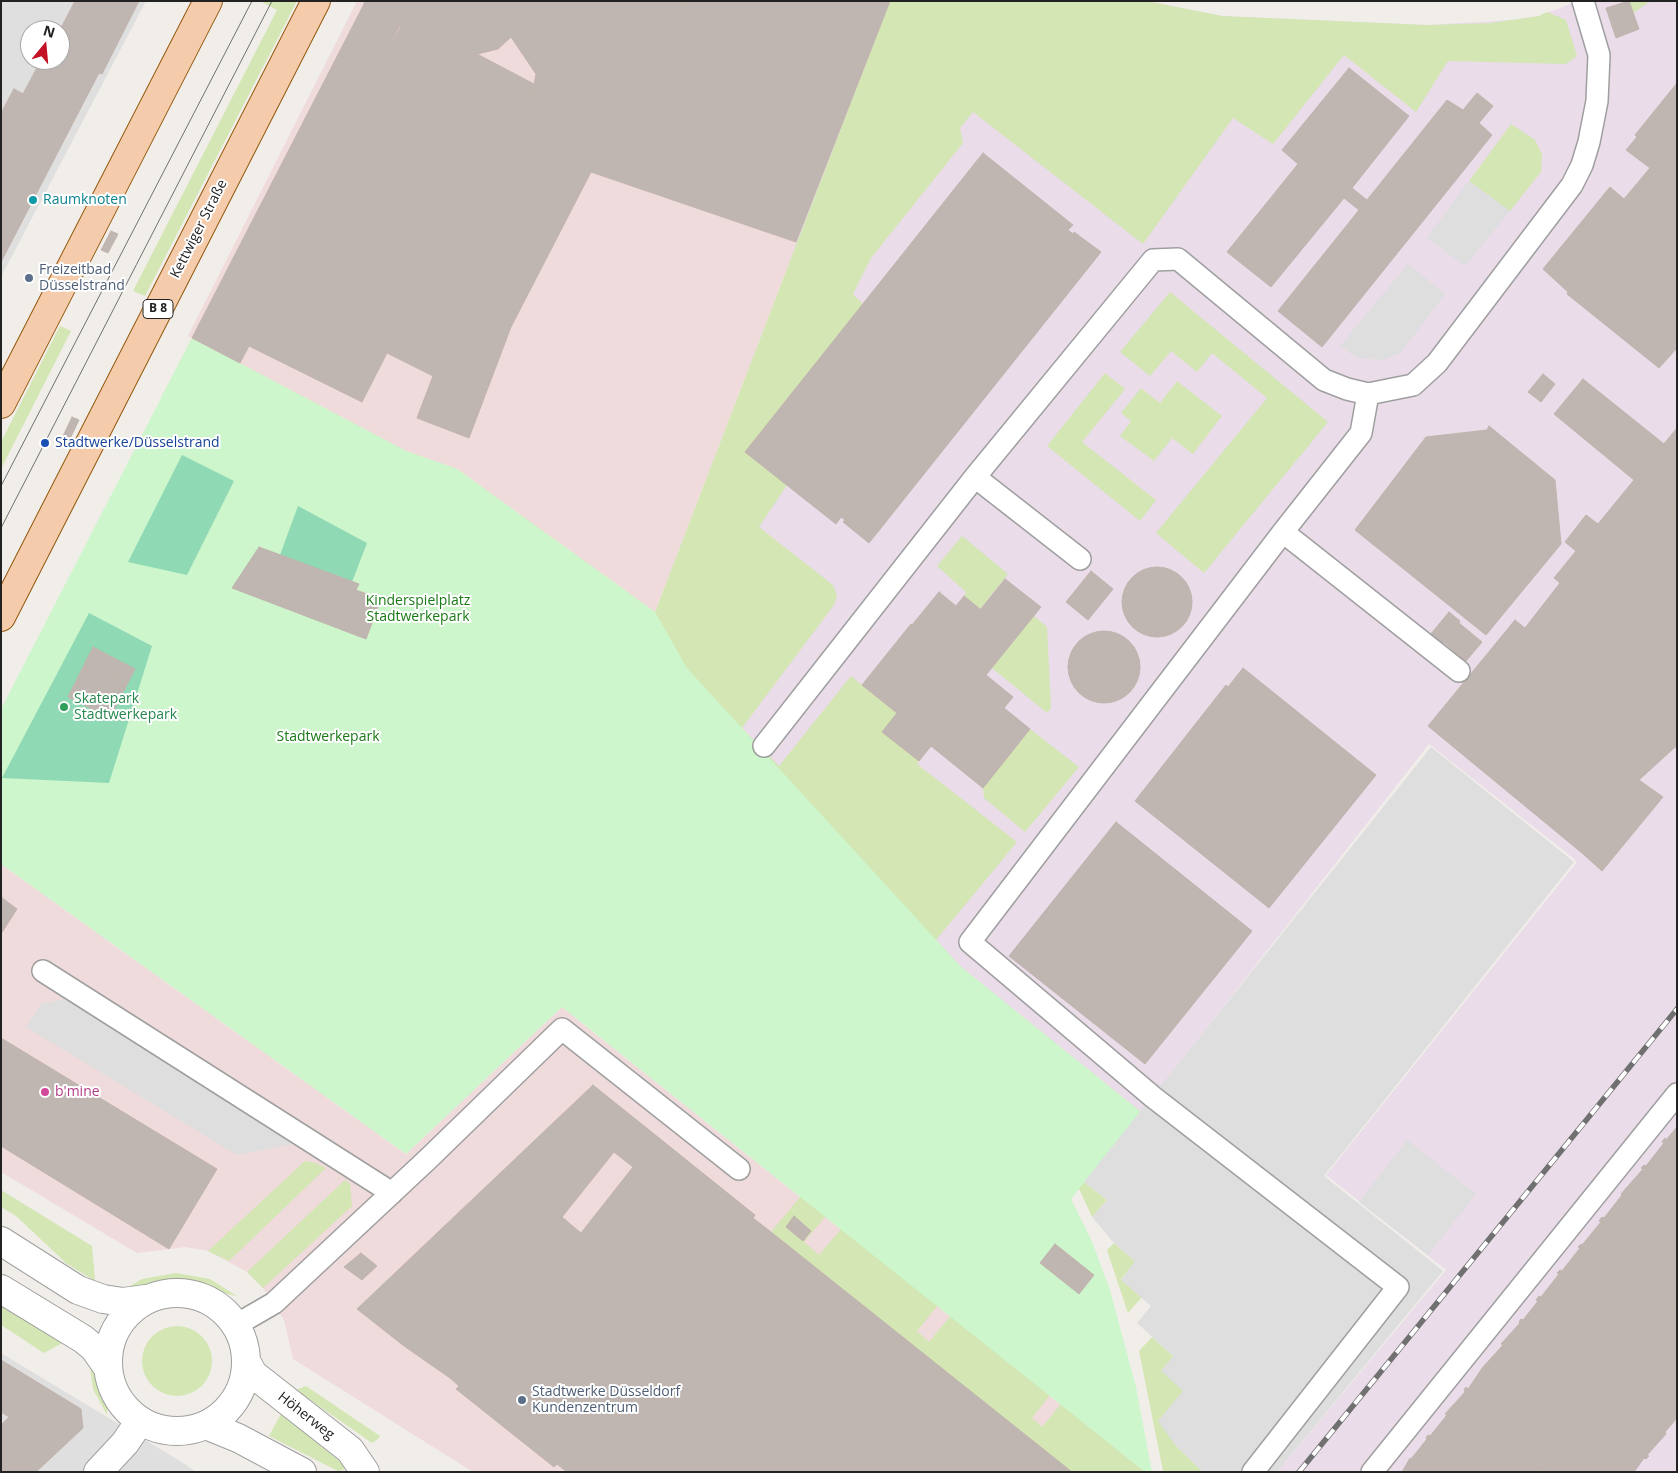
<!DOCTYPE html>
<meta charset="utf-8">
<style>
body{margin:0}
#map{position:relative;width:1678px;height:1473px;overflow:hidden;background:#f1eeea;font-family:"Open Sans",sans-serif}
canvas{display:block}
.frame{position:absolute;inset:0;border:2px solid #222;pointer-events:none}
.north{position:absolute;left:20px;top:20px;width:50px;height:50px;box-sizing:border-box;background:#fff;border:1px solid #a7a7a7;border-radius:50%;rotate:17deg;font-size:14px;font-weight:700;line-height:20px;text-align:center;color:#222}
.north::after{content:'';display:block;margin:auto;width:18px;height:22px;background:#c31126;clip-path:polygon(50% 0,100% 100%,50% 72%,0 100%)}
</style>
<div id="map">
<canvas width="1678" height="1473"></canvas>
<div class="frame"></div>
<div class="north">N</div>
</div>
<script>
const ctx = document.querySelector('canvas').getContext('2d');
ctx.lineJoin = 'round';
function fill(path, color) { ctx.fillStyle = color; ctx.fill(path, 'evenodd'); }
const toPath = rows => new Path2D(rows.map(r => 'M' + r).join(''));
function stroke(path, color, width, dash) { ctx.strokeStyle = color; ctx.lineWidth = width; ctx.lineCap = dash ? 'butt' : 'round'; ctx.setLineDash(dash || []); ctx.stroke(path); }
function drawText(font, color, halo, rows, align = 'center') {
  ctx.font = font + ' "Open Sans",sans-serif'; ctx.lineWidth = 4; ctx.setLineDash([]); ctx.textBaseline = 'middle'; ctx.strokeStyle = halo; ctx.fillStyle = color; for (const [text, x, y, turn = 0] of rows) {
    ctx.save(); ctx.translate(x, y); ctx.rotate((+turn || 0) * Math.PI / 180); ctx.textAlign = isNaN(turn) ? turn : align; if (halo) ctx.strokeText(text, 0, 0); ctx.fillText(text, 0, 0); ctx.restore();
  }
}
fill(toPath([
 [1,1,146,1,1,277],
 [30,30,60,30,60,60,30,60],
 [1,1353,185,1464,196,1472,1,1472]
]), '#e0dfdf');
fill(toPath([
 [357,1,890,1,655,612,457,469,406,451,188,336],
 [1,864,406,1154,562,1007,1145,1472,473,1472,293,1359,284,1320,263,1288,247,1272,208,1251,186,1247,137,1253,1,1172]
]), '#f0dbdc');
fill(toPath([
 [890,1,1147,1,1222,16,1427,25,1512,20,1539,16,1578,1,1677,1,1677,1472,1277,1472,1446,1270,1326,1175,1577,862,1573,858,1429,744,1141,1112,961,967,687,668,796,242]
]), '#eadce9');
fill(toPath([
 [260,1,297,1,145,296,133,291,277,10],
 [890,1,1147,1,1222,16,1427,25,1490,23,1539,16,1547,12,1566,20,1577,56,1566,64,1448,61,1416,112,1344,55,1273,144,1233,118,1143,244,973,112,960,128,963,143,871,258,853,294,863,304,745,452,787,485,759,527,833,585,837,595,834,605,742,728,779,766,851,676,897,713,883,732,919,761,917,764,1017,842,936,940,961,967,1141,1112,1084,1182,1107,1200,1092,1217,1079,1189,161,398,192,338,406,451,457,469,655,612],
 [1629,1,1651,1,1633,13],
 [1511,124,1535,140,1542,154,1541,172,1510,211,1469,181],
 [1170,292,1328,422,1204,573,1156,533,1267,398,1212,353,1197,372,1171,351,1150,376,1120,352],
 [60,326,71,331,1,469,1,442],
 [1105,373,1125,389,1082,442,1156,500,1140,521,1047,446],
 [1177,381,1222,416,1193,454,1172,438,1154,461,1120,436,1131,421,1121,413,1141,388,1160,403],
 [962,536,1008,574,980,609,964,596,966,592,937,566],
 [1034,616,1047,627,1051,708,1047,713,992,668],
 [1030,729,1079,767,1025,832,984,798,983,788],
 [305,1161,316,1163,326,1168,229,1261,208,1251],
 [345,1180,350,1184,352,1206,263,1288,247,1272],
 [1,1190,92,1246,95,1281,67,1264,16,1216,1,1207],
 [801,1196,826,1216,804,1242,819,1255,841,1229,938,1305,917,1331,929,1342,951,1315,1050,1395,1032,1418,1042,1427,1061,1404,1145,1472,1072,1472,771,1232],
 [1114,1243,1136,1262,1121,1279,1142,1297,1128,1313,1107,1250],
 [176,1273,210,1279,237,1296,218,1292,192,1282,178,1281,125,1289,142,1279],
 [1,1305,64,1342,44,1353,1,1325],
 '142 1361a35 35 0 1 1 70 0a35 35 0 1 1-70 0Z',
 [1152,1337,1173,1356,1183,1391,1175,1445,1203,1472,1163,1471,1139,1351],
 [89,1360,102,1385,107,1400,107,1415,93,1389],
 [306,1386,380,1436,378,1439,372,1443,296,1390],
 [281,1414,343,1464,344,1470,338,1471,269,1436]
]), '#d3e6b4');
fill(toPath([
 [192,338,406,451,457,469,655,612,687,668,961,967,1141,1112,1071,1199,1091,1239,1110,1290,1136,1387,1152,1472,1145,1472,562,1007,406,1154,1,864,1,709]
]), '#cdf6cc');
fill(toPath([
 [182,455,234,481,187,575,128,562],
 [298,506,367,543,352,582,280,555],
 [89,613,152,646,109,783,2,778],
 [93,648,135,669,110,718,68,697]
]), '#8fd9b4');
fill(toPath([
 [1469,181,1510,211,1465,266,1427,238],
 [1408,264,1445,294,1401,352,1383,360,1357,358,1340,346],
 [1431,747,1574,862,1324,1176,1443,1271,1277,1472,1203,1472,1175,1445,1158,1421,1183,1391,1161,1371,1173,1356,1137,1323,1151,1306,1121,1280,1135,1261,1114,1243,1092,1217,1107,1200,1084,1182],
 [68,998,295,1136,289,1145,237,1155,26,1027,41,1004],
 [1407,1140,1476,1194,1428,1255,1359,1202]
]), '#dedede');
const building = toPath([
 [75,1,139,1,102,74,99,73,100,71,60,50,60,30,75,1],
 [365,1,688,1,666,118,533,91,536,74,511,37,498,49,465,57,363,6,365,1],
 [688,1,890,1,796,242,591,172,511,327,469,438,417,418,433,376,387,353,362,402,249,346,240,363,192,338,363,6,401,26,376,74,387,80,363,125,451,171,533,91,666,118,688,1],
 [1629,1,1639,29,1616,38,1606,8,1629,1],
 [400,25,465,57,477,54,534,84,533,91,451,171,363,125,387,80,376,74,400,25],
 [60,50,100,71,74,121,23,94,41,60,60,60,60,50],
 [1349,68,1409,116,1352,188,1367,200,1447,100,1463,110,1477,93,1493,106,1479,123,1492,135,1322,347,1278,311,1359,210,1344,198,1271,287,1227,252,1298,164,1282,150,1349,68],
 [1677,83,1677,348,1659,368,1567,294,1568,292,1543,269,1610,187,1624,199,1650,168,1626,150,1637,137,1635,135,1677,83],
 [14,89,74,121,1,262,1,113,14,89],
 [983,153,1073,225,1068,230,1073,234,1074,232,1101,252,869,543,843,522,845,520,841,517,836,524,745,452,983,153],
 [111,231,118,234,108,253,101,250,111,231],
 [1543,374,1555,384,1541,402,1528,392,1543,374],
 [1583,379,1664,444,1634,480,1554,414,1583,379],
 [72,417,79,420,70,439,63,436,72,417],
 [1489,426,1555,480,1561,544,1486,635,1355,530,1426,437,1487,430,1489,426],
 [1677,428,1677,515,1634,480,1677,428],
 [1634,480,1677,515,1677,746,1673,749,1525,628,1560,583,1554,578,1576,551,1565,542,1586,515,1598,524,1634,480],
 [259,547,359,584,356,590,381,599,366,639,232,588,259,547],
 '1122 602a35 35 0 1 1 70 0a35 35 0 1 1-70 0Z',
 [1091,571,1113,589,1088,620,1066,602,1091,571],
 [1005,579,1041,607,986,675,1013,697,1004,708,1030,729,983,788,931,746,919,761,882,732,897,713,862,685,911,624,937,645,955,622,964,630,1005,579],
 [939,592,956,606,964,596,980,609,964,630,955,622,937,645,912,625,939,592],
 [1449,612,1460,621,1442,644,1430,635,1449,612],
 [1515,620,1673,749,1639,780,1582,853,1428,726,1515,620],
 [1459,623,1482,642,1466,661,1443,642,1459,623],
 '1068 667a36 36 0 1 1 72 0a36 36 0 1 1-72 0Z',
 [93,647,135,669,110,718,68,697,93,647],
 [87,668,102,676,109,670,120,676,119,684,122,686,108,713,72,695,87,668],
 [87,668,102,676,109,670,120,676,119,684,122,686,108,713,72,695,87,668],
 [1243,668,1376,775,1269,908,1135,801,1226,685,1228,687,1243,668],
 [1639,780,1663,797,1602,871,1582,853,1639,780],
 [1116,822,1252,931,1145,1064,1009,956,1116,822],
 [1,897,17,909,1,934,1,897],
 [1,1038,217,1169,169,1249,1,1146,1,1038],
 [593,1085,755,1215,753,1218,771,1232,1072,1472,567,1472,557,1464,554,1467,456,1389,459,1386,450,1378,404,1346,357,1309,593,1085],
 [614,1152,633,1167,581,1233,562,1217,614,1152],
 [1677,1127,1677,1302,1540,1472,1402,1472,1410,1458,1411,1459,1427,1439,1426,1438,1428,1435,1430,1436,1447,1415,1445,1414,1465,1392,1464,1390,1466,1387,1468,1389,1483,1367,1503,1345,1501,1344,1520,1323,1519,1322,1521,1319,1523,1320,1538,1301,1536,1300,1539,1296,1541,1297,1559,1274,1557,1273,1560,1270,1562,1271,1580,1248,1578,1247,1581,1244,1582,1245,1601,1222,1599,1221,1602,1217,1604,1218,1622,1195,1621,1194,1643,1169,1641,1168,1644,1165,1646,1166,1664,1143,1662,1142,1665,1138,1666,1140,1677,1127],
 [794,1216,811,1231,803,1241,786,1227,794,1216],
 [1055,1244,1094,1275,1079,1294,1040,1263,1055,1244],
 [361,1253,377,1266,362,1280,344,1267,361,1253],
 [1677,1302,1677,1418,1665,1432,1666,1434,1647,1455,1649,1456,1646,1459,1644,1458,1634,1472,1540,1472,1677,1302],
 [1,1360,81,1409,83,1428,36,1472,4,1472,1,1469,1,1425,9,1417,1,1412,1,1360]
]);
fill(building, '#bfb6b2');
stroke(building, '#c2b4ad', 1);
const service = toPath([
 [975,477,1080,559],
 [1283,532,1459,671],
 [764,746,975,477,1153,260,1178,259,1324,380,1347,389,1368,394,1413,385,1437,363,1572,185,1582,165,1589,142,1597,101,1599,55,1583,1],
 [43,971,392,1193],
 [236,1325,274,1303,428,1159,562,1029,739,1169],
 [1253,1472,1398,1287,1153,1097,970,942,1283,532,1361,433,1368,394],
 [1372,1472,1677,1094]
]);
const minor = toPath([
 [98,1472,125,1443,140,1421]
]);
const tertiary = toPath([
 [1,1241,78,1290,103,1299,123,1302,146,1299],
 [1,1289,83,1339,94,1348,108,1368],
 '108 1362a69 69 0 1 1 138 0a69 69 0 1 1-138 0Z',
 [246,1361,253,1374,262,1381,350,1450,365,1472],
 [206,1425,238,1438,302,1472]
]);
const primary = toPath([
 [1,404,208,1],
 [1,617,316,1]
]);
stroke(service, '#9f9f9f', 24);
stroke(minor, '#9f9f9f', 30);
stroke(tertiary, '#9f9f9f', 30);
stroke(primary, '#93570d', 30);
stroke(service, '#fff', 21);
stroke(minor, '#fff', 28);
stroke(tertiary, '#fff', 28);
stroke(primary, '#f5ccab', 28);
stroke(toPath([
 [1,486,252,1],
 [1,528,272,1]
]), '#707070', 1);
const rail = toPath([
 [1299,1472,1677,1009]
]);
stroke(rail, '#707070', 5.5);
stroke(rail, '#fff', 4, [11]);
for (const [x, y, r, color] of [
 [33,200,5,"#0f9aa8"],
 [29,278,5,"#5c6f8a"],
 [45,443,5,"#1a4fb4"],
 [64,707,5,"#2e9e5b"],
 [45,1092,5,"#d1479c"],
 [522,1400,5,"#5c6f8a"]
]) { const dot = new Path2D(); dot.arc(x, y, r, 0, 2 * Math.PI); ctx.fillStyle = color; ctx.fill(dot); stroke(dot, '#fff', 2); }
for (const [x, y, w] of [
 [158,309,30]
]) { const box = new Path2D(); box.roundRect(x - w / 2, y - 9.5, w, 19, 4); ctx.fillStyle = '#fff'; ctx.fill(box); stroke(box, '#222', 1); }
drawText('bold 12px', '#222', null, [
 ["B 8",158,309]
]);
drawText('14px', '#0d838f', '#fff', [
 ["Raumknoten",43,200]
], 'left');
drawText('14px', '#222', '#fff', [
 ["Kettwiger Straße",199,229,-63],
 ["Höherweg",306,1416,38]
]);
drawText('14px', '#4e5e75', '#fff', [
 ["Freizeitbad",39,270],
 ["Düsselstrand",39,286],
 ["Stadtwerke Düsseldorf",532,1392],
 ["Kundenzentrum",532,1408]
], 'left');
drawText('14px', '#164399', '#fff', [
 ["Stadtwerke/Düsselstrand",55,443]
], 'left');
drawText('14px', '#197a15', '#fff', [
 ["Kinderspielplatz",418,601],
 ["Stadtwerkepark",418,617],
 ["Stadtwerkepark",328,737]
]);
drawText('14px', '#27864d', '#fff', [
 ["Skatepark",74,699],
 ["Stadtwerkepark",74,715]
], 'left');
drawText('14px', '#b23c85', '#fff', [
 ["b'mine",55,1092]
], 'left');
</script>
